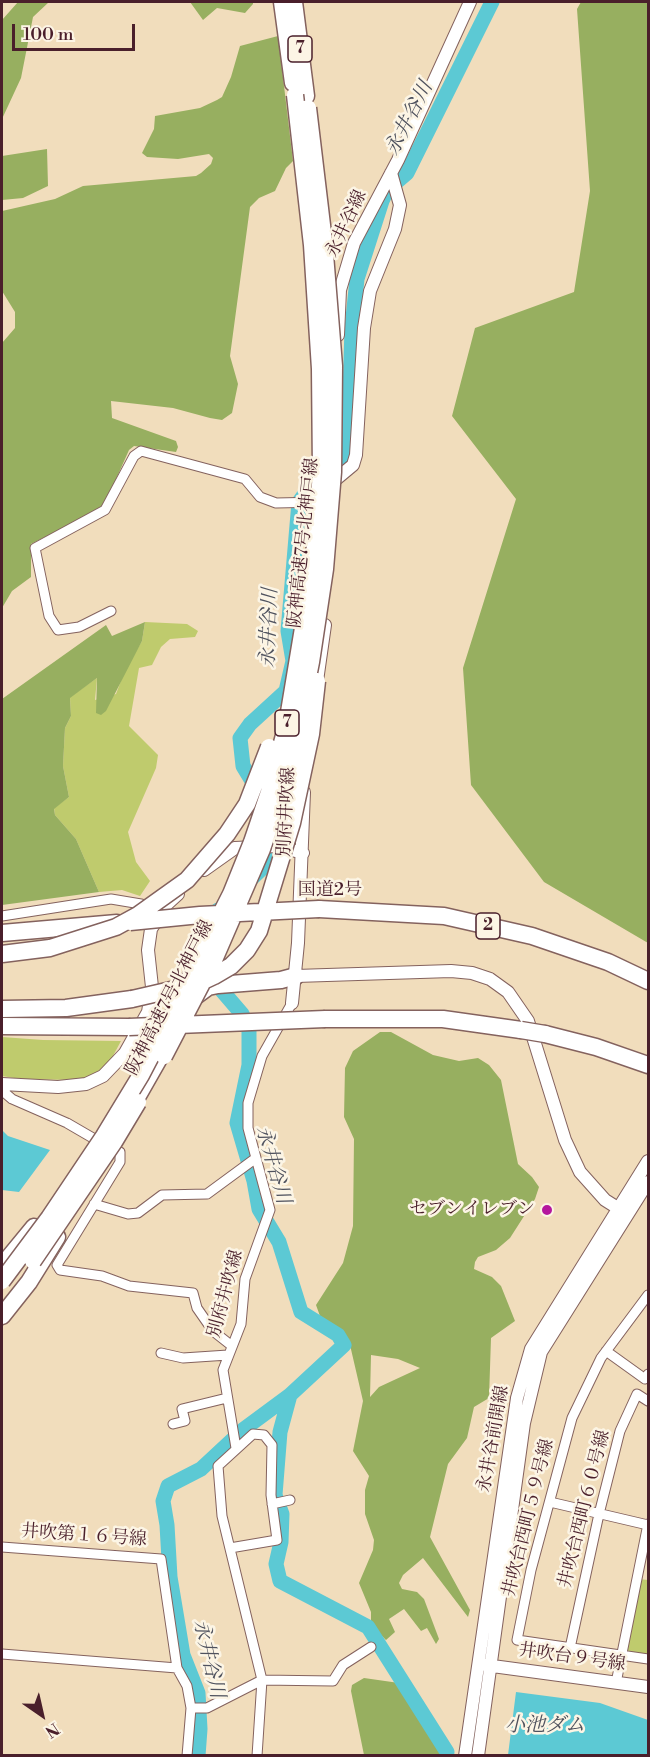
<!DOCTYPE html>
<meta charset="utf-8">
<style>
body{margin:0}
#map{position:relative;width:650px;height:1757px;overflow:hidden;background:#f1ddbc;font-family:"Libre Bodoni",serif}
canvas{display:block}
.frame{position:absolute;inset:0;border:3px solid #4a1f2b;pointer-events:none}
.north{position:absolute;left:12px;top:1685px;width:60px;height:60px;-webkit-text-stroke:4px #fcf5e5;paint-order:stroke;rotate:146deg;font-size:16px;font-weight:700;line-height:24px;text-align:center;color:#4a1f2b}
.north::after{content:'';display:block;margin:auto;width:21px;height:27px;background:#4a1f2b;clip-path:polygon(50% 0,100% 100%,50% 72%,0 100%)}
.scale{position:absolute;left:12px;top:24px;width:123px;height:27px;box-sizing:border-box;border:3px solid #4a1f2b;border-top:0;padding-left:8px;font-size:18px;line-height:21px;white-space:nowrap;color:#4a1f2b;-webkit-text-stroke:4px #fcf5e5;paint-order:stroke}
</style>
<div id="map">
<canvas width="650" height="1757"></canvas>
<div class="frame"></div>
<div class="north">N</div>
<div class="scale">100 m</div>
</div>
<script>
const ctx = document.querySelector('canvas').getContext('2d');
ctx.lineJoin = 'round';
function fill(path, color) { ctx.fillStyle = color; ctx.fill(path, 'evenodd'); }
const toPath = rows => new Path2D(rows.map(r => 'M' + r).join(''));
function stroke(path, color, width, dash) { ctx.strokeStyle = color; ctx.lineWidth = width; ctx.lineCap = dash ? 'butt' : 'round'; ctx.setLineDash(dash || []); ctx.stroke(path); }
function drawText(font, color, halo, rows, align = 'center') {
  ctx.font = font + ' "Libre Bodoni","Noto Serif JP",serif'; ctx.lineWidth = 5; ctx.setLineDash([]); ctx.textBaseline = 'middle'; ctx.strokeStyle = halo; ctx.fillStyle = color; for (const [text, x, y, turn = 0] of rows) {
    ctx.save(); ctx.translate(x, y); ctx.rotate((+turn || 0) * Math.PI / 180); ctx.textAlign = isNaN(turn) ? turn : align; if (halo) ctx.strokeText(text, 0, 0); ctx.fillText(text, 0, 0); ctx.restore();
  }
}
fill(toPath([
 [145,622,187,624,198,631,195,637,170,639,161,647,152,665,139,668,129,726,158,755,156,768,128,832,136,862,150,881,140,896,122,890,99,892,76,839,55,815,54,808,69,797,63,766,65,728,71,716,70,697,97,678,95,700,116,694,125,670,142,641],
 [2,1037,43,1040,121,1041,107,1067,92,1076,78,1080,20,1079,2,1076],
 [638,1579,648,1580,648,1659,623,1656]
]), '#bfcb6d');
fill(toPath([
 [18,2,49,2,33,17,21,78,2,119,2,20],
 [190,2,253,2,253,4,245,13,217,8,203,20],
 [581,2,648,2,648,943,544,882,471,785,463,668,516,499,452,416,475,328,574,292,590,191,577,9],
 [278,36,293,161,286,168,275,191,259,198,250,207,230,356,238,384,232,413,222,420,210,418,173,408,111,401,112,418,176,441,178,447,176,452,134,446,129,450,105,504,97,511,31,544,31,577,12,591,2,608,2,343,15,328,15,312,2,291,2,211,55,199,83,186,196,176,201,173,211,164,213,158,209,154,178,159,147,157,142,153,154,129,155,116,200,108,217,100,222,97,231,77,240,46],
 [47,149,48,186,23,198,2,200,2,156],
 [145,622,142,641,106,711,101,715,96,713,97,678,70,698,71,716,65,728,63,766,69,797,54,809,55,815,76,839,99,892,2,905,2,699,106,625,112,636],
 [380,1032,391,1032,433,1055,459,1061,478,1058,489,1065,501,1080,518,1164,532,1177,539,1187,535,1199,510,1238,496,1250,478,1257,475,1262,474,1269,492,1277,501,1286,515,1321,491,1338,489,1398,474,1407,467,1438,448,1464,430,1537,470,1610,468,1617,423,1558,403,1575,399,1583,402,1589,417,1592,424,1599,439,1639,436,1644,427,1628,421,1631,404,1609,389,1619,395,1632,386,1640,371,1625,371,1612,359,1583,373,1550,374,1540,365,1514,365,1490,369,1476,353,1451,363,1401,350,1345,335,1327,320,1316,316,1305,343,1263,353,1226,354,1139,344,1117,345,1068,353,1051],
 [371,1355,398,1359,420,1368,379,1387,370,1397],
 [364,1678,399,1683,445,1755,364,1755,351,1691,352,1685]
]), '#97af60');
fill(toPath([
 [2,1130,8,1136,50,1150,19,1192,2,1190],
 [516,1692,600,1703,648,1720,648,1755,508,1755]
]), '#5cc9d4');
stroke(toPath([
 [340,464,348,459,352,328,357,279,382,201,387,190,407,173,492,2],
 [249,881,276,855,283,832,243,766,240,738,250,724,286,691,293,661,288,631,299,502,311,485],
 [290,1395,280,1432,275,1495,282,1514,281,1542,276,1564,280,1581,368,1627,447,1752],
 [198,1756,200,1729,198,1693,183,1655,170,1577,167,1525,163,1501,168,1486,201,1469,244,1429,290,1395,344,1345,338,1335,301,1312,279,1242,259,1209,254,1181,237,1123,249,1065,249,1029,242,1014,200,965,193,951,207,920,218,910]
]), '#5cc9d4', 15);
const street = toPath([
 [111,611,79,627,58,630,49,616,35,548,105,510,134,456,141,451,245,479,260,497,276,503,323,502],
 [2,916,111,899,141,904,149,910],
 [6,1084,5,1093,12,1099,67,1123,98,1141],
 [109,1147,120,1152,120,1162,57,1265,60,1270,102,1276,129,1286,193,1293,197,1308,213,1331,232,1346],
 [94,1204,128,1214,138,1213,162,1195,207,1194,256,1158],
 [648,1295,601,1358,572,1418,531,1570,517,1640,648,1659],
 [606,1351,645,1379,648,1374],
 [161,1353,183,1358,228,1355],
 [173,1424,185,1421,182,1409,227,1398],
 [236,1448,223,1370,241,1324,245,1279,270,1210,248,1128,248,1103,262,1056,292,1003],
 [550,1502,648,1525],
 [272,1504,290,1500],
 [2,1547,161,1559,177,1668,187,1686,191,1708,187,1756],
 [230,1548,277,1540,271,1495,272,1445,264,1435,253,1434,218,1466,222,1516,262,1680,257,1756],
 [570,1648,599,1514,620,1431,637,1394,648,1401],
 [2,1654,177,1668],
 [616,1683,648,1524],
 [191,1708,207,1708,262,1680,333,1681,343,1665,371,1647]
]);
const secondary = toPath([
 [338,335,340,290,354,243,398,160,470,2],
 [335,480,353,465,356,455,364,328,370,291,395,229,400,205,391,173],
 [316,688,325,625],
 [204,870,235,848,277,846,303,853],
 [296,976,451,971,472,973,490,979,508,992,528,1021,565,1140,580,1172,605,1200,624,1212],
 [292,1003,298,943,304,792],
 [2,1084,58,1087,86,1084,103,1076,125,1053,148,1012,152,987,148,950,151,929,167,904,178,894],
 [485,1665,648,1687],
 [465,1756,517,1398,531,1349,648,1161],
 [478,1756,524,1423,541,1352,648,1182]
]);
const highway = toPath([
 [282,2,293,83],
 [294,2,306,96],
 [319,909,444,916,532,936,608,962,648,981],
 [2,933,117,923],
 [193,998,208,987,218,985,281,980,296,976],
 [2,1009,66,1008,132,999],
 [325,1019,443,1019,521,1030],
 [2,1026,129,1027],
 [545,1034,596,1047,648,1065],
 [128,1113,169,1041],
 [2,1266,34,1227],
 [2,1316,29,1282,57,1237]
]);
stroke(street, '#84625e', 11);
stroke(secondary, '#84625e', 14);
stroke(highway, '#84625e', 19);
stroke(street, '#fff', 9);
stroke(secondary, '#fff', 12);
stroke(highway, '#fff', 16);
const highwayBridge = toPath([
 [130,922,200,915,319,909],
 [2,954,50,948,116,927,138,915,187,880,227,834,247,804,269,747],
 [132,999,197,984,214,976,231,966,247,950,259,931,292,823,311,734,317,681],
 [129,1027,325,1019],
 [521,1030,545,1034],
 [164,1056,214,960,262,849,280,796,298,728,311,662,325,569,333,472,334,366,324,242,308,108],
 [33,1261,114,1142,138,1102],
 [2,1281,49,1218,104,1136,141,1075,177,1006,202,951,231,894,252,842,269,792,287,724,313,568,321,473,320,369,312,245,295,95]
]);
stroke(highwayBridge, '#84625e', 19, []);
stroke(highwayBridge, '#fff', 16);
for (const [x, y, r, color] of [
 [547,1210,6,"#b5179e"]
]) { const dot = new Path2D(); dot.arc(x, y, r, 0, 2 * Math.PI); ctx.fillStyle = color; ctx.fill(dot); stroke(dot, '#fcf5e5', 2); }
for (const [x, y, w] of [
 [300,49,24],
 [287,723,24],
 [488,926,24]
]) { const box = new Path2D(); box.roundRect(x - w / 2, y - 13, w, 26, 4.5); ctx.fillStyle = '#fcf5e5'; ctx.fill(box); stroke(box, '#4a1f2b', 1.5); }
drawText('bold 16px', '#4a1f2b', null, [
 ["7",300,49],
 ["7",287,723],
 ["2",488,926]
]);
drawText('18px', '#4a1f2b', '#fcf5e5', [
 ["永井谷線",347,224,-65],
 ["阪神高速7号北神戸線",304,543,-84],
 ["別府井吹線",287,812,-87],
 ["国道2号",330,891],
 ["阪神高速7号北神戸線",170,998,-63],
 ["別府井吹線",226,1294,-75],
 ["永井谷前開線",494,1439,-80],
 ["井吹台西町６０号線",585,1509,-76],
 ["井吹台西町５９号線",529,1518,-76],
 ["井吹第１６号線",84,1536,4],
 ["井吹台９号線",572,1658,8]
]);
drawText('18px', '#4a1f2b', '#fcf5e5', [
 ["セブンイレブン",535,1210]
], 'right');
drawText('italic 20px', '#4f525e', '#fcf5e5', [
 ["永井谷川",410,119,-63],
 ["永井谷川",270,628,-88],
 ["永井谷川",272,1165,74],
 ["永井谷川",208,1659,77],
 ["小池ダム",545,1726]
]);
</script>
